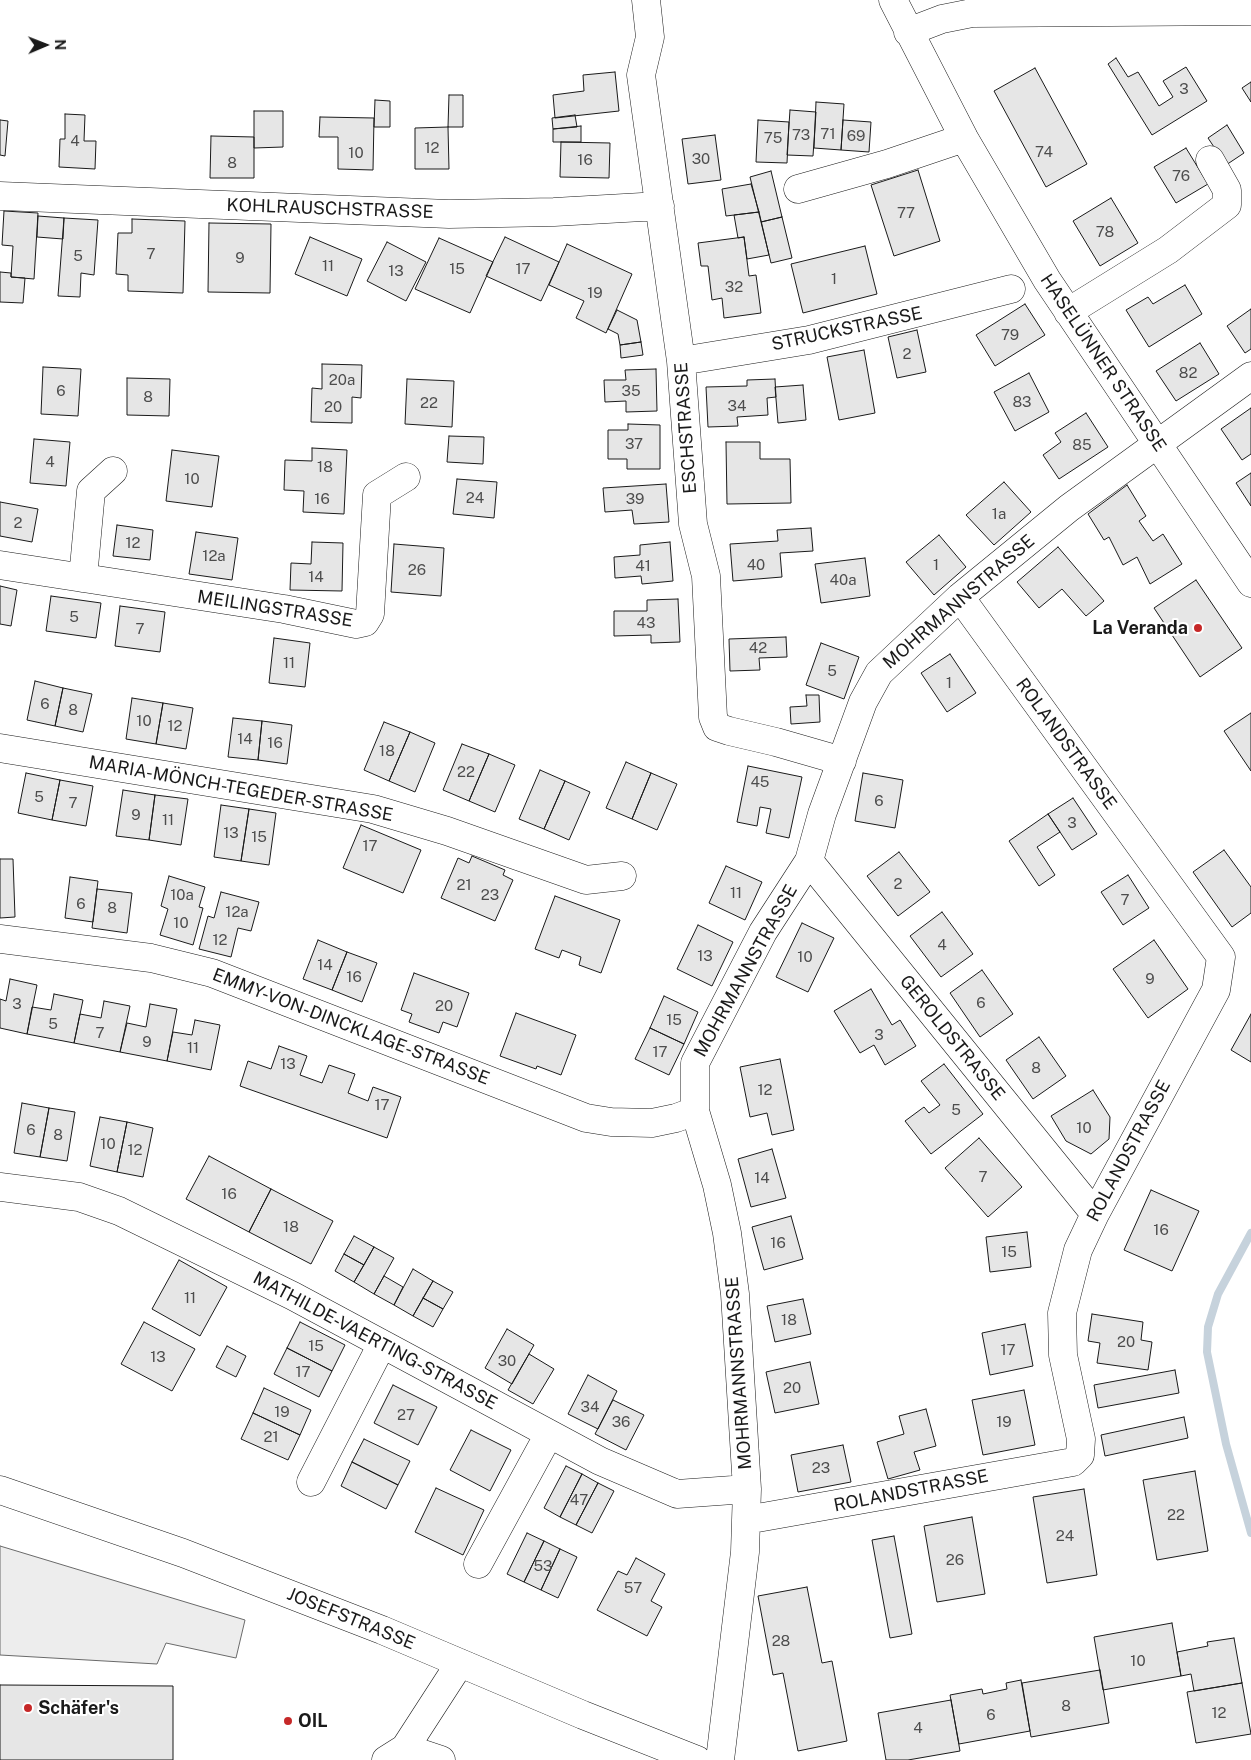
<!DOCTYPE html>
<meta charset="utf-8">
<style>
body{margin:0}
#map{position:relative;width:1251px;height:1760px;overflow:hidden;background:#fff;font-family:"Public Sans",sans-serif}
canvas{display:block}
.north{position:absolute;left:20px;top:20px;width:50px;height:50px;-webkit-text-stroke:4px #fff;paint-order:stroke;rotate:89deg;font-size:14px;font-weight:700;line-height:20px;text-align:center;color:#1a1a1a}
.north::after{content:'';display:block;margin:auto;width:18px;height:22px;background:#1a1a1a;clip-path:polygon(50% 0,100% 100%,50% 72%,0 100%)}
</style>
<div id="map">
<canvas width="1251" height="1760"></canvas>
<div class="north">N</div>
</div>
<script>
const c = document.querySelector('canvas').getContext('2d');
c.lineJoin = 'round';
function fillPath(path, color) {
  c.fillStyle = color;
  c.fill(path, 'evenodd');
}
function shape(rows) {
  const path = new Path2D();
  for (const r of rows) {
    path.moveTo(r[0], r[1]);
    for (let i = 2; i < r.length; i += 2) path.lineTo(r[i], r[i + 1]);
  }
  return path;
}
function trace(path, color, width, dash) {
  c.strokeStyle = color;
  c.lineWidth = width;
  c.lineCap = dash ? 'butt' : 'round';
  c.setLineDash(dash || []);
  c.stroke(path);
}
function drawText(font, color, halo, rows, align = 'center') {
  c.font = font + ' "Public Sans",sans-serif';
  c.lineWidth = 4;
  c.setLineDash([]);
  c.textBaseline = 'middle';
  c.strokeStyle = halo;
  c.fillStyle = color;
  for (const [text, x, y, turn = 0] of rows) {
    c.save();
    c.translate(x, y);
    c.rotate((+turn || 0) * Math.PI / 180);
    c.textAlign = isNaN(turn) ? turn : align;
    if (halo) c.strokeText(text, 0, 0);
    c.fillText(text, 0, 0);
    c.restore();
  }
}
const parking = shape([
 [0,1546,245,1620,236,1658,166,1643,157,1664,0,1655,0,1546]
]);
fillPath(parking, '#ededed');
trace(parking, '#6a6a6a', 1);
trace(shape([
 [1251,1233,1218,1294,1208,1327,1207,1352,1226,1444,1251,1533]
]), '#c6d2dc', 8);
const building = shape([
 [1116,58,1128,77,1138,72,1159,106,1173,97,1163,81,1186,67,1207,101,1152,135,1108,64,1116,58],
 [1035,68,1087,164,1046,187,994,91,1035,68],
 [615,72,619,111,555,118,553,95,584,91,583,75,615,72],
 [1251,82,1251,102,1242,88,1251,82],
 [449,95,463,95,463,127,448,127,449,95],
 [375,100,390,101,390,127,374,127,375,100],
 [816,102,844,104,841,150,814,148,816,102],
 [790,110,816,112,813,156,787,155,790,110],
 [254,111,283,111,283,147,254,148,254,111],
 [65,114,85,115,84,141,96,141,95,169,59,167,60,139,65,139,65,114],
 [575,115,577,127,553,129,552,118,575,115],
 [320,117,374,118,373,170,338,169,338,137,319,137,320,117],
 [0,120,8,121,5,156,0,155,0,120],
 [758,120,789,122,787,163,756,162,758,120],
 [843,120,871,122,869,152,841,150,843,120],
 [1227,125,1244,153,1226,165,1208,138,1227,125],
 [581,126,581,142,553,142,553,129,581,126],
 [448,127,449,169,415,169,415,128,448,127],
 [715,135,721,180,688,184,682,139,715,135],
 [211,136,254,137,254,178,210,178,211,136],
 [561,142,610,143,609,178,560,177,561,142],
 [1186,148,1208,184,1176,203,1154,167,1186,148],
 [918,170,940,241,894,256,871,185,918,170],
 [771,171,782,217,761,222,750,177,771,171],
 [751,184,759,212,726,216,722,189,751,184],
 [1111,198,1138,243,1100,266,1073,221,1111,198],
 [4,211,38,213,34,279,11,277,13,246,2,245,4,211],
 [759,212,769,255,747,259,744,237,738,238,734,215,759,212],
 [38,216,64,218,63,239,37,237,38,216],
 [782,217,792,258,771,263,761,222,782,217],
 [64,218,98,220,94,275,81,273,80,297,58,296,64,218],
 [132,219,185,221,183,293,128,291,128,275,116,274,118,233,132,233,132,219],
 [209,223,271,224,270,293,208,292,209,223],
 [310,237,362,259,347,296,295,274,310,237],
 [505,237,559,262,541,301,486,276,505,237],
 [744,237,749,276,756,275,761,313,724,318,722,298,712,300,708,266,701,266,698,243,744,237],
 [439,238,493,262,470,313,415,289,439,238],
 [387,242,426,262,406,301,367,281,387,242],
 [567,244,632,274,606,333,576,318,584,301,549,285,567,244],
 [865,246,877,294,803,313,791,264,865,246],
 [0,272,11,273,11,277,25,278,23,303,0,302,0,272],
 [1185,285,1202,314,1149,347,1126,310,1148,297,1153,304,1185,285],
 [1025,304,1045,335,995,366,976,335,1025,304],
 [1251,309,1251,349,1245,353,1227,326,1251,309],
 [617,310,637,320,641,342,620,345,618,334,608,329,617,310],
 [917,330,926,372,897,378,888,337,917,330],
 [641,342,643,355,621,358,620,345,641,342],
 [1200,343,1219,374,1176,401,1156,371,1200,343],
 [864,350,875,413,839,420,827,357,864,350],
 [322,364,362,365,361,398,352,397,352,423,311,422,312,388,322,389,322,364],
 [43,367,81,369,78,416,41,414,43,367],
 [656,369,657,411,626,412,626,401,605,402,604,380,626,380,625,370,656,369],
 [1029,373,1049,412,1015,431,994,392,1029,373],
 [127,378,170,379,169,416,127,415,127,378],
 [407,379,454,381,452,427,405,424,407,379],
 [775,379,776,397,767,398,768,415,737,417,738,426,708,427,706,387,747,386,747,380,775,379],
 [803,385,806,420,778,423,775,387,803,385],
 [1251,408,1251,454,1242,460,1221,429,1251,408],
 [1086,413,1108,447,1059,479,1043,455,1061,442,1055,433,1086,413],
 [628,424,660,425,660,469,627,469,627,459,608,459,608,430,628,430,628,424],
 [449,436,484,437,483,464,447,462,449,436],
 [34,439,70,442,66,486,30,483,34,439],
 [726,442,760,442,760,459,790,459,791,503,727,504,726,442],
 [312,448,347,450,344,514,303,512,304,491,284,490,285,460,312,461,312,448],
 [172,450,219,456,212,507,166,501,172,450],
 [1251,473,1251,506,1236,483,1251,473],
 [457,479,497,482,494,518,453,514,457,479],
 [1004,482,1031,512,994,545,966,515,1004,482],
 [666,484,669,522,634,524,632,510,605,512,603,488,666,484],
 [1127,485,1146,516,1139,521,1153,541,1163,534,1182,564,1150,584,1137,557,1123,565,1109,537,1104,540,1088,514,1127,485],
 [0,502,38,509,32,542,0,536,0,502],
 [117,525,153,530,150,560,113,556,117,525],
 [811,528,813,551,780,553,782,577,733,581,730,544,778,541,777,530,811,528],
 [196,532,238,538,232,580,189,574,196,532],
 [939,535,966,567,934,595,906,562,939,535],
 [312,542,343,543,342,591,290,590,291,563,311,564,312,542],
 [670,542,673,581,642,584,641,576,615,578,614,557,640,555,640,545,670,542],
 [394,544,444,548,441,596,391,592,394,544],
 [1058,547,1104,601,1086,616,1062,589,1039,608,1017,582,1058,547],
 [865,558,870,596,821,603,815,564,865,558],
 [1196,580,1242,648,1200,677,1154,608,1196,580],
 [0,586,17,590,11,626,0,624,0,586],
 [51,596,101,603,96,638,46,631,51,596],
 [678,599,680,642,651,643,651,635,614,636,614,611,647,611,647,600,678,599],
 [120,606,165,612,160,652,115,646,120,606],
 [786,637,787,657,759,658,760,670,730,671,729,639,786,637],
 [274,638,310,643,305,687,269,683,274,638],
 [821,643,859,657,844,699,806,685,821,643],
 [950,654,976,693,947,712,921,673,950,654],
 [35,681,63,688,55,726,27,720,35,681],
 [63,688,92,694,83,732,55,726,63,688],
 [806,695,819,695,820,722,791,724,790,707,807,706,806,695],
 [132,698,163,703,156,744,126,739,132,698],
 [163,703,193,708,186,749,156,744,163,703],
 [1251,713,1251,771,1224,731,1251,713],
 [233,718,262,721,258,760,228,757,233,718],
 [262,721,292,725,287,764,258,760,262,721],
 [384,722,410,732,389,781,364,770,384,722],
 [410,732,435,743,415,792,389,781,410,732],
 [462,744,489,754,469,801,443,790,462,744],
 [489,754,515,765,495,812,469,801,489,754],
 [626,762,651,773,632,819,606,808,626,762],
 [748,766,802,777,789,838,766,833,771,809,760,807,757,826,737,822,748,766],
 [540,770,565,781,544,829,519,819,540,770],
 [26,773,60,780,52,820,18,813,26,773],
 [651,773,677,784,657,830,632,819,651,773],
 [863,773,903,780,895,828,855,821,863,773],
 [60,780,93,786,86,826,52,820,60,780],
 [565,781,590,792,569,840,544,829,565,781],
 [123,790,155,795,149,840,116,836,123,790],
 [155,795,188,799,181,845,149,840,155,795],
 [1073,798,1097,834,1072,850,1048,814,1073,798],
 [221,805,249,809,241,861,214,857,221,805],
 [249,809,276,813,269,865,241,861,249,809],
 [1048,814,1060,832,1037,847,1055,875,1039,886,1009,841,1048,814],
 [361,825,421,850,403,893,343,868,361,825],
 [1224,850,1251,887,1251,913,1232,927,1193,872,1224,850],
 [899,852,930,892,898,916,867,876,899,852],
 [472,856,505,870,503,875,513,880,495,921,441,898,458,858,469,863,472,856],
 [0,859,13,859,15,917,0,918,0,859],
 [726,866,762,882,745,920,709,903,726,866],
 [1128,875,1149,908,1123,925,1101,892,1128,875],
 [169,876,205,887,199,907,203,908,193,945,160,935,168,909,161,906,169,876],
 [70,877,98,881,93,922,65,918,70,877],
 [97,889,132,893,127,933,92,928,97,889],
 [221,892,259,902,251,931,238,928,231,957,199,949,208,916,214,918,221,892],
 [555,896,620,920,601,973,579,965,581,957,562,950,559,958,535,949,555,896],
 [942,912,973,954,941,977,910,936,942,912],
 [802,923,834,938,808,992,776,977,802,923],
 [698,925,733,942,712,986,677,969,698,925],
 [318,940,347,952,332,990,303,979,318,940],
 [1154,940,1188,989,1148,1018,1113,969,1154,940],
 [347,952,377,963,362,1002,332,990,347,952],
 [982,970,1013,1014,980,1037,950,993,982,970],
 [414,973,469,993,457,1027,443,1022,439,1033,409,1022,412,1014,401,1010,414,973],
 [10,979,37,985,27,1034,0,1028,0,999,6,1001,10,979],
 [871,989,892,1025,900,1020,916,1046,885,1065,874,1045,860,1053,834,1011,871,989],
 [54,994,83,1000,74,1043,27,1034,32,1007,51,1010,54,994],
 [664,996,698,1012,684,1044,650,1028,664,996],
 [104,1001,130,1006,120,1052,74,1043,80,1014,101,1018,104,1001],
 [150,1004,177,1009,167,1061,120,1052,127,1023,146,1027,150,1004],
 [516,1013,576,1035,561,1075,537,1066,536,1069,500,1056,516,1013],
 [1251,1014,1251,1062,1231,1050,1251,1014],
 [195,1020,220,1025,211,1070,167,1061,173,1032,192,1035,195,1020],
 [650,1028,684,1044,669,1075,635,1059,650,1028],
 [1039,1037,1066,1076,1033,1099,1006,1060,1039,1037],
 [279,1046,307,1056,300,1075,322,1083,329,1065,355,1074,348,1093,368,1101,373,1087,401,1097,387,1138,240,1086,248,1061,271,1069,279,1046],
 [780,1059,794,1130,772,1135,767,1113,750,1117,740,1067,780,1059],
 [944,1064,983,1114,931,1154,905,1121,924,1107,929,1113,940,1105,921,1081,944,1064],
 [1093,1090,1110,1117,1109,1139,1091,1154,1066,1141,1051,1116,1093,1090],
 [22,1103,49,1108,40,1157,14,1153,22,1103],
 [49,1108,75,1112,67,1161,40,1157,49,1108],
 [100,1117,127,1122,117,1172,90,1166,100,1117],
 [127,1122,153,1128,143,1177,117,1172,127,1122],
 [979,1138,1022,1187,988,1217,945,1168,979,1138],
 [772,1149,786,1198,751,1207,738,1159,772,1149],
 [209,1156,271,1189,249,1232,186,1199,209,1156],
 [271,1189,333,1221,311,1264,249,1232,271,1189],
 [1151,1190,1199,1211,1172,1271,1124,1250,1151,1190],
 [791,1216,803,1259,764,1270,752,1227,791,1216],
 [1027,1232,1031,1267,990,1272,986,1237,1027,1232],
 [354,1236,374,1247,364,1265,344,1254,354,1236],
 [374,1247,394,1258,374,1294,354,1282,374,1247],
 [344,1254,364,1265,354,1282,335,1271,344,1254],
 [179,1260,227,1287,200,1336,152,1309,179,1260],
 [413,1269,433,1281,413,1316,394,1305,413,1269],
 [384,1276,403,1287,394,1305,374,1294,384,1276],
 [433,1281,453,1292,443,1309,423,1298,433,1281],
 [423,1298,443,1309,433,1327,413,1316,423,1298],
 [803,1299,811,1334,775,1342,767,1306,803,1299],
 [1092,1314,1143,1322,1141,1340,1152,1342,1148,1370,1097,1363,1100,1343,1088,1341,1092,1314],
 [144,1322,195,1349,172,1391,121,1364,144,1322],
 [300,1322,345,1345,332,1371,287,1348,300,1322],
 [1025,1324,1033,1366,990,1375,982,1333,1025,1324],
 [507,1329,534,1345,512,1384,485,1368,507,1329],
 [227,1346,246,1356,236,1377,216,1367,227,1346],
 [287,1348,332,1371,319,1397,274,1374,287,1348],
 [529,1354,554,1369,533,1404,508,1390,529,1354],
 [810,1362,819,1404,775,1413,766,1372,810,1362],
 [1175,1370,1179,1393,1098,1408,1094,1385,1175,1370],
 [588,1375,617,1391,598,1429,568,1414,588,1375],
 [393,1385,437,1407,418,1445,374,1423,393,1385],
 [264,1388,311,1410,300,1435,253,1413,264,1388],
 [1024,1390,1035,1445,983,1455,972,1400,1024,1390],
 [613,1400,644,1415,626,1450,595,1434,613,1400],
 [926,1409,936,1446,914,1452,920,1470,888,1479,877,1442,904,1434,899,1416,926,1409],
 [253,1413,300,1435,288,1460,241,1439,253,1413],
 [1184,1417,1188,1438,1105,1456,1101,1435,1184,1417],
 [471,1430,511,1450,490,1491,450,1470,471,1430],
 [364,1439,410,1461,398,1485,352,1462,364,1439],
 [843,1445,851,1482,798,1492,791,1455,843,1445],
 [352,1462,398,1485,386,1509,341,1486,352,1462],
 [566,1466,582,1474,560,1517,544,1508,566,1466],
 [1195,1471,1208,1551,1157,1560,1143,1480,1195,1471],
 [582,1474,598,1483,576,1525,560,1517,582,1474],
 [598,1483,614,1491,592,1533,576,1525,598,1483],
 [436,1488,484,1510,463,1555,415,1532,436,1488],
 [1084,1489,1097,1575,1047,1583,1033,1497,1084,1489],
 [972,1517,985,1594,937,1602,924,1526,972,1517],
 [527,1533,544,1541,524,1582,507,1574,527,1533],
 [894,1536,912,1634,890,1638,872,1540,894,1536],
 [544,1541,560,1549,541,1590,524,1582,544,1541],
 [560,1549,577,1557,558,1598,541,1590,560,1549],
 [636,1558,665,1574,651,1601,662,1607,647,1636,597,1610,618,1571,627,1575,636,1558],
 [807,1587,822,1663,832,1661,847,1741,798,1751,783,1673,773,1675,758,1596,807,1587],
 [1172,1623,1181,1676,1103,1690,1094,1637,1172,1623],
 [1234,1638,1242,1683,1194,1691,1191,1674,1181,1676,1177,1652,1208,1646,1207,1642,1234,1638],
 [1100,1670,1109,1723,1031,1737,1022,1683,1100,1670],
 [1021,1680,1030,1731,959,1744,950,1695,982,1689,983,1694,1007,1689,1006,1683,1021,1680],
 [1242,1683,1251,1734,1196,1743,1187,1692,1242,1683],
 [0,1685,173,1686,173,1760,0,1760,0,1685],
 [951,1700,960,1751,908,1760,886,1760,878,1713,951,1700]
]);
fillPath(building, '#e6e6e6');
trace(building, '#1a1a1a', 1);
const minor = shape([
 [646,0,650,37,641,75,681,361,693,524,706,576,713,717,717,727,729,731,776,742,842,761],
 [893,0,964,138,1047,280,1251,583],
 [908,32,942,19,972,13,1251,11],
 [798,189,887,164,964,138],
 [0,196,449,214,554,212,660,206],
 [1068,312,1168,250,1227,205,1227,190,1210,160],
 [681,361,809,340,1011,289],
 [0,565,284,609,356,624,365,622,370,614,377,495,406,477],
 [83,578,91,491,113,471],
 [0,748,373,809,447,831,586,880,622,876],
 [809,861,1095,1214],
 [0,939,151,958,212,973,586,1118,611,1122,652,1123,676,1118,695,1111],
 [0,1187,79,1197,119,1211,293,1296,600,1461,677,1494,747,1489],
 [311,1482,382,1344],
 [0,1490,183,1553,382,1630,583,1715,697,1760],
 [746,1520,1073,1462,1080,1455,1081,1439,1063,1355,1062,1313,1078,1250,1095,1214,1216,990,1221,957,960,597],
 [478,1564,549,1434],
 [405,1748,441,1760],
 [386,1760,405,1748,460,1663],
 [720,1760,745,1552,747,1489,735,1294,727,1233,717,1185,695,1111,695,1063,763,932,809,861,822,814,863,702,879,673,960,597,1069,508,1251,376]
]);
trace(minor, '#1a1a1a', 29);
trace(minor, '#fff', 28);
for (const [x, y, r, color] of [
 [1198,628,5,"#c62828"],
 [28,1708,5,"#c62828"],
 [288,1721,5,"#c62828"]
]) {
  const dot = new Path2D();
  dot.arc(x, y, r, 0, 2 * Math.PI);
  c.fillStyle = color;
  c.fill(dot);
  trace(dot, '#fff', 2);
}
drawText('15px', '#4d4d4d', null, [
 ["3",1184,89],
 ["71",828,134],
 ["73",801,135],
 ["69",856,136],
 ["75",773,138],
 ["4",75,141],
 ["12",432,148],
 ["74",1044,152],
 ["10",356,153],
 ["30",701,159],
 ["16",585,160],
 ["8",232,163],
 ["76",1181,176],
 ["77",906,213],
 ["78",1105,232],
 ["7",151,254],
 ["5",78,256],
 ["9",240,258],
 ["11",328,266],
 ["15",457,269],
 ["17",523,269],
 ["13",396,271],
 ["1",834,279],
 ["32",734,287],
 ["19",595,293],
 ["79",1010,335],
 ["2",907,354],
 ["82",1188,373],
 ["20a",342,380],
 ["6",61,391],
 ["35",631,391],
 ["8",148,397],
 ["83",1022,402],
 ["22",429,403],
 ["34",737,406],
 ["20",333,407],
 ["37",634,444],
 ["85",1082,445],
 ["4",50,462],
 ["18",325,467],
 ["10",192,479],
 ["24",475,498],
 ["16",322,499],
 ["39",635,499],
 ["1a",999,514],
 ["2",18,523],
 ["12",133,543],
 ["12a",214,556],
 ["40",756,565],
 ["1",936,565],
 ["41",643,566],
 ["26",417,570],
 ["14",316,577],
 ["40a",843,580],
 ["5",74,617],
 ["43",646,623],
 ["7",140,629],
 ["42",758,648],
 ["11",289,663],
 ["5",832,671],
 ["1",949,683],
 ["6",45,704],
 ["8",73,710],
 ["10",144,721],
 ["12",175,726],
 ["14",245,739],
 ["16",275,743],
 ["18",387,751],
 ["22",466,772],
 ["45",760,782],
 ["5",39,797],
 ["6",879,801],
 ["7",73,803],
 ["9",136,815],
 ["11",168,820],
 ["3",1072,823],
 ["13",231,833],
 ["15",259,837],
 ["17",370,846],
 ["2",898,884],
 ["21",464,885],
 ["11",736,893],
 ["10a",182,895],
 ["23",490,895],
 ["7",1125,900],
 ["6",81,904],
 ["8",112,908],
 ["12a",237,912],
 ["10",181,923],
 ["12",220,940],
 ["4",942,945],
 ["13",705,956],
 ["10",805,957],
 ["14",325,965],
 ["16",354,977],
 ["9",1150,979],
 ["6",981,1003],
 ["3",17,1004],
 ["20",444,1006],
 ["15",674,1020],
 ["5",53,1024],
 ["7",100,1033],
 ["3",879,1035],
 ["9",147,1042],
 ["11",193,1048],
 ["17",660,1052],
 ["13",288,1064],
 ["8",1036,1068],
 ["12",765,1090],
 ["17",382,1105],
 ["5",956,1110],
 ["10",1084,1128],
 ["6",31,1130],
 ["8",58,1135],
 ["10",108,1144],
 ["12",135,1150],
 ["7",983,1177],
 ["14",762,1178],
 ["16",229,1194],
 ["18",291,1227],
 ["16",1161,1230],
 ["16",778,1243],
 ["15",1009,1252],
 ["11",190,1298],
 ["18",789,1320],
 ["20",1126,1342],
 ["15",316,1346],
 ["17",1008,1350],
 ["13",158,1357],
 ["30",507,1361],
 ["17",303,1372],
 ["20",792,1388],
 ["34",590,1407],
 ["19",282,1412],
 ["27",406,1415],
 ["36",621,1422],
 ["19",1004,1422],
 ["21",271,1437],
 ["23",821,1468],
 ["47",579,1500],
 ["22",1176,1515],
 ["24",1065,1536],
 ["26",955,1560],
 ["53",543,1566],
 ["57",633,1588],
 ["28",781,1641],
 ["10",1138,1661],
 ["8",1066,1706],
 ["12",1219,1713],
 ["6",991,1715],
 ["4",918,1728]
]);
drawText('18px', '#1a1a1a', '#fff', [
 ["KOHLRAUSCHSTRASSE",330,209,2],
 ["STRUCKSTRASSE",847,329,-12],
 ["HASELÜNNER STRASSE",1103,363,56],
 ["ESCHSTRASSE",686,428,-94],
 ["MOHRMANNSTRASSE",959,602,-41],
 ["MEILINGSTRASSE",275,609,9],
 ["ROLANDSTRASSE",1066,744,54],
 ["MARIA-MÖNCH-TEGEDER-STRASSE",241,789,10],
 ["MOHRMANNSTRASSE",746,971,-61],
 ["EMMY-VON-DINCKLAGE-STRASSE",351,1027,21],
 ["GEROLDSTRASSE",952,1038,51],
 ["ROLANDSTRASSE",1129,1151,-62],
 ["MATHILDE-VAERTING-STRASSE",375,1341,28],
 ["MOHRMANNSTRASSE",739,1373,-94],
 ["ROLANDSTRASSE",911,1491,-11],
 ["JOSEFSTRASSE",351,1619,22]
]);
drawText('bold 18px', '#1a1a1a', '#fff', [
 ["La Veranda",1188,628,"right"],
 ["Schäfer's",38,1708],
 ["OIL",298,1721]
], 'left');
</script>
